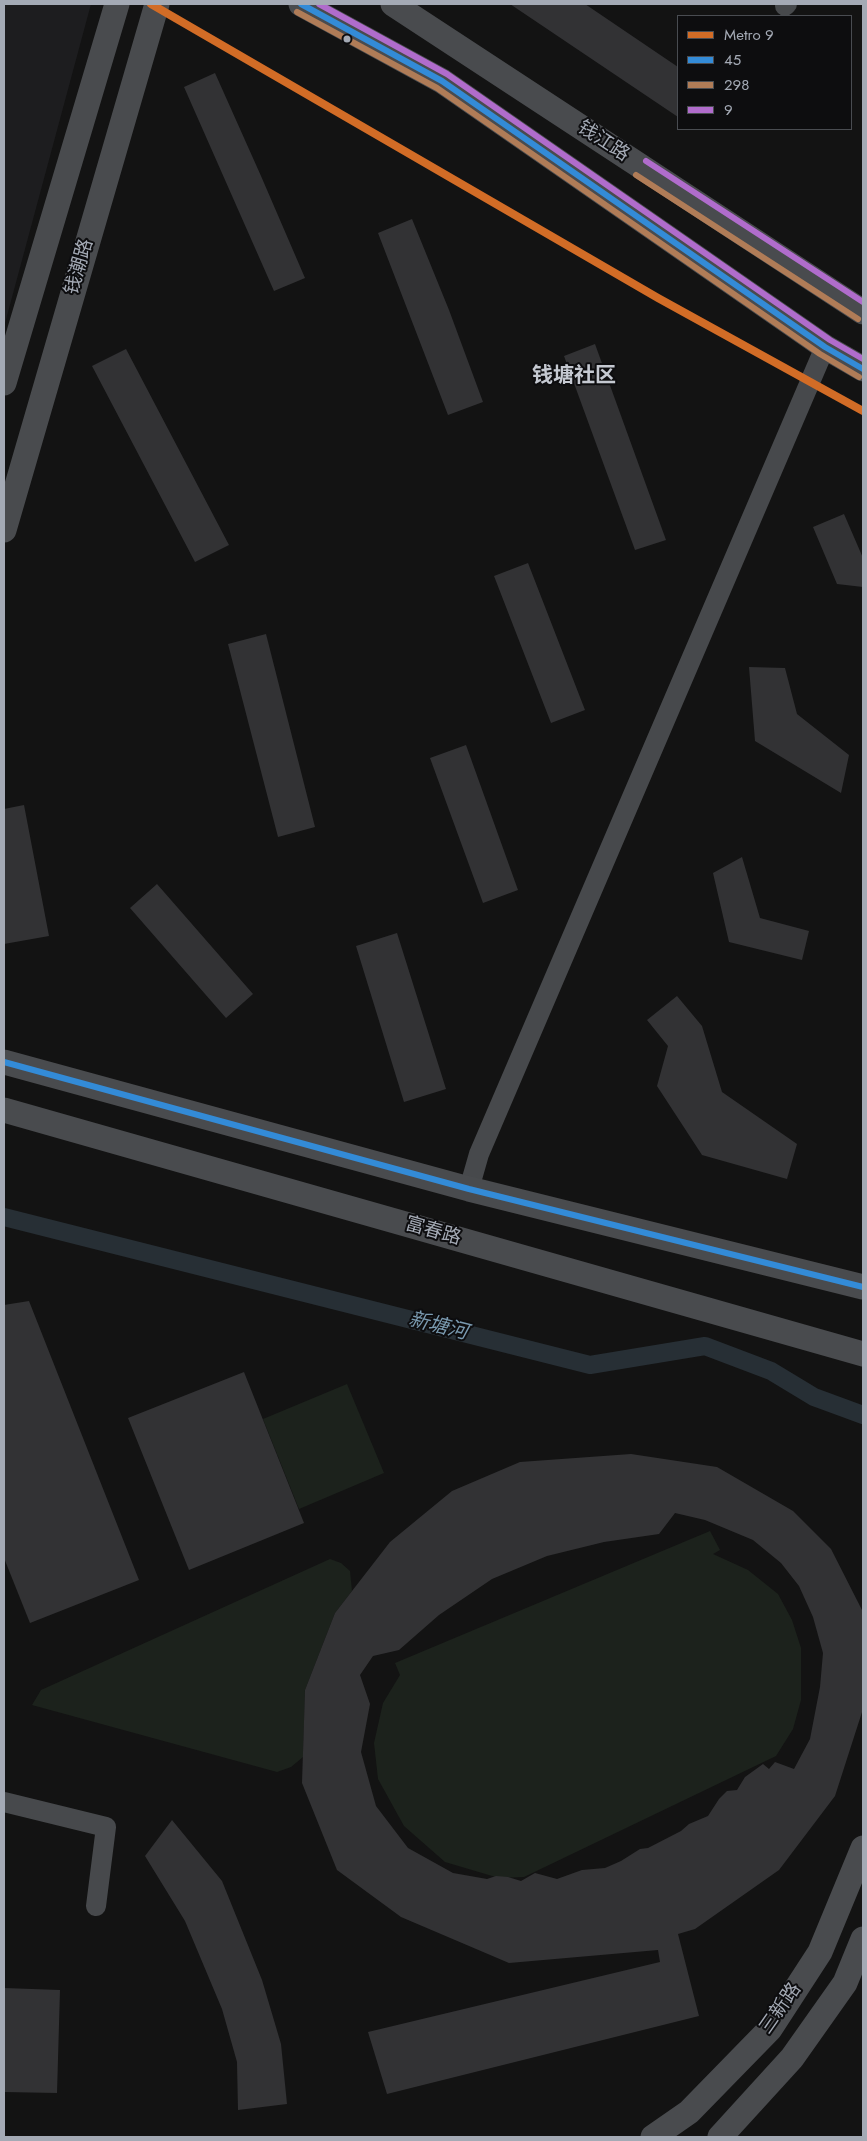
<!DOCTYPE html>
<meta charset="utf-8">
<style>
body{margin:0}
#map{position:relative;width:867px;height:2141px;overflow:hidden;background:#131313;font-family:Jost,sans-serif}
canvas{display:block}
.frame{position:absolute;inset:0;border:5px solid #a4aab5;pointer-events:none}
.legend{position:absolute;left:677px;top:15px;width:175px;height:115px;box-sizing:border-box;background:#0d0d0f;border:1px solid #494c51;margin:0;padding:6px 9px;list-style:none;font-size:15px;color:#a4aab5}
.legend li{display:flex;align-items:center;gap:10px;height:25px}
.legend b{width:25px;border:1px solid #494c51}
</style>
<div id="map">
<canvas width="867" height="2141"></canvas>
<div class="frame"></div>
<ul class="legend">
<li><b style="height:6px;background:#d26c26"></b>Metro 9</li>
<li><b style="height:6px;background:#338bd7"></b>45</li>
<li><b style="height:6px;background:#b07c57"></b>298</li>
<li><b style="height:6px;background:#b06ccc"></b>9</li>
</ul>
</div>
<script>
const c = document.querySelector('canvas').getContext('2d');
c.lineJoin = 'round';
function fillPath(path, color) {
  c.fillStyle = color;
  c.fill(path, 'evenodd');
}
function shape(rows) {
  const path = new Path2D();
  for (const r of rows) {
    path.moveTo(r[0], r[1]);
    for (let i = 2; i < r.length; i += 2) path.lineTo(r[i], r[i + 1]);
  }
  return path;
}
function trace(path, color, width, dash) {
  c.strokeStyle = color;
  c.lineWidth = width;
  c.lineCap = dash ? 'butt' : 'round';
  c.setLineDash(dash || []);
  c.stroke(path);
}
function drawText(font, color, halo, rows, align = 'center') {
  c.font = font + ' Jost,"Noto Sans SC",sans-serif';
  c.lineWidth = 4;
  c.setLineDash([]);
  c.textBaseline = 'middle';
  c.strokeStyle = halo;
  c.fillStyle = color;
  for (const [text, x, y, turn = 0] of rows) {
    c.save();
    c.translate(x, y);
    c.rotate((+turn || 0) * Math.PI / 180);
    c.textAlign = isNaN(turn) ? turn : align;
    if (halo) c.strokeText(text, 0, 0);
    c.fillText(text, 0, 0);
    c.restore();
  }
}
fillPath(shape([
 [4,4,91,4,4,327]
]), '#1d1d1f');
fillPath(shape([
 [347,1384,384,1473,299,1509,263,1419],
 [710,1531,720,1550,713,1554,748,1570,778,1594,792,1620,801,1648,801,1700,793,1729,776,1756,524,1877,499,1878,445,1862,404,1826,378,1779,374,1743,383,1703,400,1675,395,1663],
 [330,1559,341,1563,350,1571,352,1591,335,1613,305,1690,303,1757,291,1767,277,1772,32,1705,41,1690]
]), '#1c221c');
trace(shape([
 [4,1217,590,1365,705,1346,771,1371,814,1397,863,1415]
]), '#272f35', 18);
fillPath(shape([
 [510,4,585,4,678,67,678,117],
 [215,73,261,176,305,278,274,291,184,87],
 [412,219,449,310,483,402,448,415,378,233],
 [595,344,666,540,635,550,564,356],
 [126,349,229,545,195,562,92,366],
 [844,514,863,558,863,587,837,584,813,527],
 [528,563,585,710,551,723,494,576],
 [266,634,315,827,278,837,228,644],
 [749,667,785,668,797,714,849,755,841,793,755,741],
 [466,745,518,890,483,903,430,758],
 [24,805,49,936,4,944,4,809],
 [742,857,760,918,809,931,802,960,729,942,713,873],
 [157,884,253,994,226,1018,130,908],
 [397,933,446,1089,404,1102,356,946],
 [677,996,702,1026,722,1092,797,1144,787,1179,702,1155,657,1086,668,1046,647,1020],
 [29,1301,139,1580,30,1623,4,1558,4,1305],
 [244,1372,304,1523,189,1570,128,1418],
 [631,1454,717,1467,793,1511,831,1549,863,1612,863,1709,835,1796,779,1870,695,1929,678,1934,699,2016,387,2094,368,2032,660,1962,658,1950,509,1963,401,1917,337,1870,302,1783,305,1690,335,1613,390,1542,452,1491,520,1462],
 [675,1513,705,1520,753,1540,781,1563,799,1586,813,1617,823,1653,820,1687,810,1739,794,1769,775,1762,769,1769,763,1764,745,1777,737,1790,727,1791,719,1799,708,1816,689,1824,681,1831,648,1848,640,1849,621,1861,605,1868,582,1870,557,1879,535,1873,521,1881,508,1877,496,1876,487,1879,453,1873,408,1848,376,1806,361,1752,370,1704,360,1675,373,1656,399,1650,439,1615,492,1579,547,1556,604,1542,659,1534],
 [172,1820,222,1881,262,1980,281,2044,287,2104,238,2110,237,2062,222,2009,185,1921,145,1856],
 [4,1988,60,1990,57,2093,4,2092]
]), '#323234');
trace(shape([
 [785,6,787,4],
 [469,1189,479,1154,825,347],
 [4,1802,106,1827,96,1906]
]), '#47494c', 20);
trace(shape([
 [301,4,442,81,825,347,863,369],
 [393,4,863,312],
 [4,383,117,4],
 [4,530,157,4],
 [4,1062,469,1189,863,1287],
 [4,1110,863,1354],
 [653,2137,689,2112,770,2029,820,1952,863,1848],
 [720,2137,792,2058,845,1983,863,1939]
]), '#494b4e', 25);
trace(shape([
 [301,4,442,81,825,347,863,369],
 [4,1062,469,1189,863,1287]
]), '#338bd7', 6);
trace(shape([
 [297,12,437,88,820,354,859,377],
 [636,175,858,319]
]), '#b07c57', 6);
trace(shape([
 [319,4,447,74,830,340,863,359],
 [646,161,863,302]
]), '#b06ccc', 6);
trace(shape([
 [151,4,658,298,863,411]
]), '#d26c26', 8);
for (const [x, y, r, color] of [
 [347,39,4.5,"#a4aab5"]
]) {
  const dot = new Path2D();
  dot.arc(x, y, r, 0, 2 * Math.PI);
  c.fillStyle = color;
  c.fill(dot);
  trace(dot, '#0d0d0f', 2);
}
drawText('19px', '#a4aab5', '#0d0d0f', [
 ["钱江路",603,142,33],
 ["钱潮路",80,267,-74],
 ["富春路",433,1232,16],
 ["三新路",781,2009,-55]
]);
drawText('italic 20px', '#7a9ab0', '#0d0d0f', [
 ["新塘河",438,1327,14]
]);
drawText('bold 21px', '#c5c9d1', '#0d0d0f', [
 ["钱塘社区",574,377]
]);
</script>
